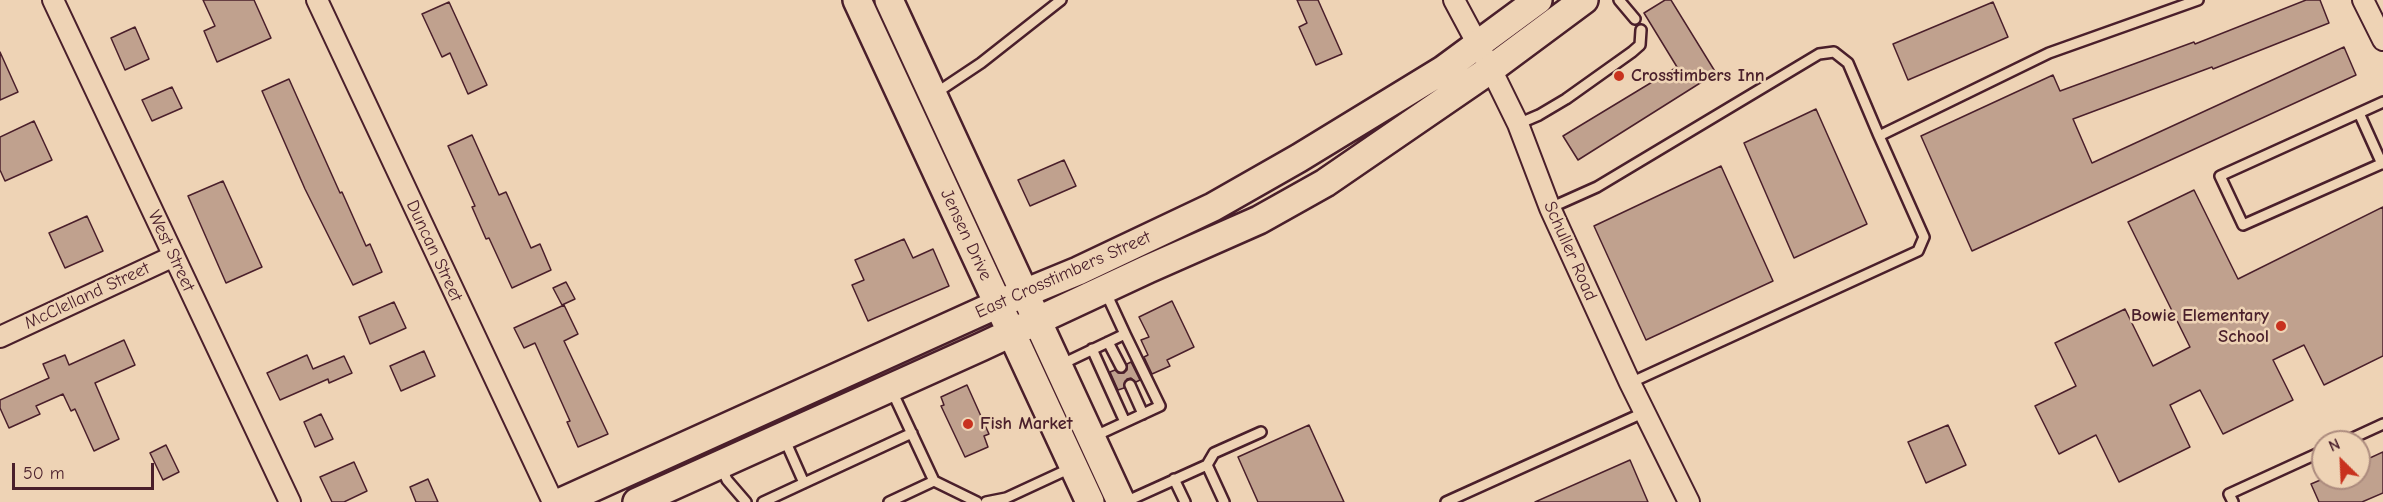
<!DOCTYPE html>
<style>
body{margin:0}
#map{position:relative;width:2383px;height:502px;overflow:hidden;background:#eed3b5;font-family:"Comic Neue",sans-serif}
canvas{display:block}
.north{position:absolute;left:2311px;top:430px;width:60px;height:60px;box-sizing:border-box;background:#eed3b5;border:2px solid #ac8b7e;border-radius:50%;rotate:336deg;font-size:16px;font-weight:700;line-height:24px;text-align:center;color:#4a1f2b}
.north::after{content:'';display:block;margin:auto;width:21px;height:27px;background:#c8321e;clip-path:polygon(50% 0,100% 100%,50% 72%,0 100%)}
.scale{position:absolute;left:12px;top:463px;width:142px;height:27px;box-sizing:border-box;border:3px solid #4a1f2b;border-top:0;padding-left:8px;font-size:18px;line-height:21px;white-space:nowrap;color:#4a1f2b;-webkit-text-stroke:4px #eed3b5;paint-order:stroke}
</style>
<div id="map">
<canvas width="2383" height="502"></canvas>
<div class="north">N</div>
<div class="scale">50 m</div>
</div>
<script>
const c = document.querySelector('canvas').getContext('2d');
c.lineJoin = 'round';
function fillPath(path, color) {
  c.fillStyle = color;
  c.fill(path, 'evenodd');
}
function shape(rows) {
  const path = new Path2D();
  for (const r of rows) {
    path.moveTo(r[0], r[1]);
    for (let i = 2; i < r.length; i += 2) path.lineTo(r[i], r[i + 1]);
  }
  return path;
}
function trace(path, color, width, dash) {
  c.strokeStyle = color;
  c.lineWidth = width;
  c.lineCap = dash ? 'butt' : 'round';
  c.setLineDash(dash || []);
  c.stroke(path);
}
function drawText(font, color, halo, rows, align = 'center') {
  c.font = font + ' "Comic Neue",sans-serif';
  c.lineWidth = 5;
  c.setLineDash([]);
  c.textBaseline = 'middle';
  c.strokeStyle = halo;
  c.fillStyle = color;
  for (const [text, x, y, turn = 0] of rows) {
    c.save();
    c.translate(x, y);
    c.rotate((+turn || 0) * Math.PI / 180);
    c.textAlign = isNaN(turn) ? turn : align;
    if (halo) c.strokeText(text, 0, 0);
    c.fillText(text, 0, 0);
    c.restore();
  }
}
const building = shape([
 [203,0,254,0,271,38,217,62,204,31,215,26,203,0],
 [1297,0,1318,0,1342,54,1316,65,1299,27,1307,23,1297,0],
 [1665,0,1671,0,1716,73,1578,160,1563,136,1677,67,1644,13,1665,0],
 [2306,0,2320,0,2329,23,2213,69,2212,67,2073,119,2092,163,2344,47,2356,75,1972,251,1921,136,2053,75,2060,91,2194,42,2195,44,2306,0],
 [449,2,487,85,468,94,450,53,442,57,422,14,449,2],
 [1993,2,2008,37,1908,80,1893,44,1993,2],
 [135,27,149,59,125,70,111,38,135,27],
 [0,52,18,92,0,100,0,52],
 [289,79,340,193,342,192,366,246,370,244,382,272,353,285,305,189,262,91,289,79],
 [172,87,182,108,152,121,142,100,172,87],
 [1816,109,1867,224,1794,258,1744,143,1816,109],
 [34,121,52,160,5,181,0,170,0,137,34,121],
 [472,135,499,195,506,192,531,248,540,244,551,270,512,288,489,238,486,239,472,207,475,206,448,146,472,135],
 [1064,160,1076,186,1030,206,1018,180,1064,160],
 [1721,166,1773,281,1646,340,1594,226,1721,166],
 [223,181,262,267,226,283,188,196,223,181],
 [2194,190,2238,279,2383,207,2383,356,2324,385,2304,345,2273,360,2293,400,2223,434,2200,390,2170,405,2190,447,2119,482,2096,435,2059,454,2035,406,2076,386,2055,343,2125,309,2153,366,2190,347,2128,222,2194,190],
 [87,216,103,251,65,268,49,233,87,216],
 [904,239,913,258,933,249,949,286,868,321,852,285,864,280,855,260,904,239],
 [566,282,575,299,562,305,553,288,566,282],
 [1172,301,1194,347,1167,360,1170,366,1152,374,1144,357,1148,355,1141,340,1149,337,1139,317,1172,301],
 [394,302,406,328,370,344,359,317,394,302],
 [564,305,578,334,564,341,608,434,578,447,567,422,570,421,535,343,524,348,514,328,564,305],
 [124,340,135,365,95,383,119,439,94,451,75,409,71,411,63,394,36,406,40,414,9,428,0,408,0,400,49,378,43,364,65,355,69,365,124,340],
 [424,351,435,376,401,391,390,366,424,351],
 [307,355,313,369,344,356,352,373,329,383,328,379,280,400,267,373,307,355],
 [1131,362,1140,380,1136,382,1131,378,1127,379,1124,388,1118,390,1110,372,1115,370,1118,373,1124,373,1127,370,1127,364,1131,362],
 [967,385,989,434,984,436,988,447,965,457,941,406,944,405,941,397,967,385],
 [321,414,333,439,315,447,304,422,321,414],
 [1309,425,1344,502,1258,502,1238,457,1309,425],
 [1948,425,1966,465,1926,483,1908,442,1948,425],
 [166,445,179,472,163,480,150,453,166,445],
 [2383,452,2383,493,2362,502,2319,502,2311,484,2325,478,2359,478,2359,463,2383,452],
 [1630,460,1648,502,1535,502,1630,460],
 [354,462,367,491,344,502,332,502,320,477,354,462],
 [428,479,438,502,416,502,410,487,428,479]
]);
fillPath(building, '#c0a18e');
trace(building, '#4a1f2b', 1.5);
const service = shape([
 [1619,0,1635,19],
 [936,93,981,63,1061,0],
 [2383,102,2220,176,2243,225,2383,163],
 [2359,113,2382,164],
 [1518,124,1539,115,1566,99,1632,52,1640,45,1641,30],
 [1550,208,1597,187,1819,54,1834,52,1848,63,1879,136],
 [1108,342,1121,367],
 [1092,349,1125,422],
 [1060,365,1125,334,1106,293],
 [1630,383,1918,251,1924,237,1879,136,2049,53,2198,0],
 [1130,385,1143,414],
 [1093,437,1160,406,1125,334],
 [784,438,804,483,912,433],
 [2344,442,2383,424],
 [1207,465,1214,453,1261,432],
 [721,466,727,480,746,502],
 [1174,479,1185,502],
 [934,481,977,502],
 [763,502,804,483],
 [889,502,934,481,891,389],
 [986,502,1006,498,1073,467],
 [1125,502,1207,465,1224,502],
 [1446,502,1645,412],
 [2233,502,2229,494,2323,451]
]);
const minor = shape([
 [53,0,290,502],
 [317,0,553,502],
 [1454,0,1491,69,1518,124,1550,208,1630,383,1689,502],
 [2363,0,2383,40],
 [0,337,174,256]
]);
const secondary = shape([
 [857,0,1090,502],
 [889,0,1121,502],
 [561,502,998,304,1078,271,1213,207,1299,158,1443,70,1538,0],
 [637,502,981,347,1148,269,1259,220,1325,183,1491,69,1584,0]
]);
trace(service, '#4a1f2b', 14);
trace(minor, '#4a1f2b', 24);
trace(secondary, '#4a1f2b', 32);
trace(service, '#eed3b5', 9);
trace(minor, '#eed3b5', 20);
trace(secondary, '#eed3b5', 27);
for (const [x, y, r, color] of [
 [1619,76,6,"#c8321e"],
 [2281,326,6,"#c8321e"],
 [968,424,6,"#c8321e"]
]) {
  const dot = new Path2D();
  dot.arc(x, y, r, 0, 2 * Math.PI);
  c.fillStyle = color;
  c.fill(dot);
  trace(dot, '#eed3b5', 2);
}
drawText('bold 18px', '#4a1f2b', '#eed3b5', [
 ["Crosstimbers Inn",1631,76],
 ["Bowie Elementary",2269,316,"right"],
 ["School",2269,337,"right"],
 ["Fish Market",980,424]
], 'left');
drawText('18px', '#4a1f2b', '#eed3b5', [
 ["Jensen Drive",966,235,65],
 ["West Street",171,251,65],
 ["Duncan Street",434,251,65],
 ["Schuller Road",1570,251,66],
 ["East Crosstimbers Street",1063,275,-24],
 ["McClelland Street",87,296,-25]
]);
</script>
